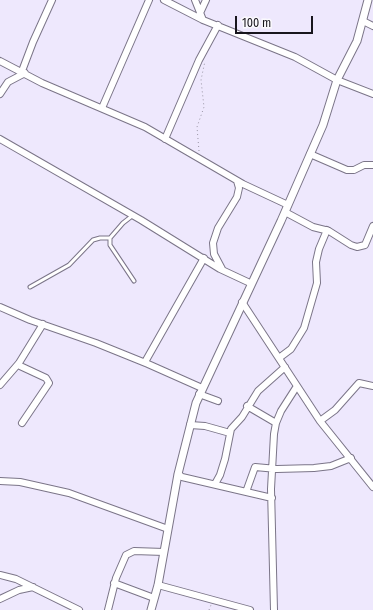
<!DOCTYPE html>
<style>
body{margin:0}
#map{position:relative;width:373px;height:610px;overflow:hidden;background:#eee8fd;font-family:"Fira Sans Condensed",sans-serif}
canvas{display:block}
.scale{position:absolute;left:235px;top:16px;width:78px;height:18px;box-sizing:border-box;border:2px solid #18161d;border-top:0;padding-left:5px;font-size:12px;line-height:14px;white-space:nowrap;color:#18161d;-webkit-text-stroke:3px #faf9fd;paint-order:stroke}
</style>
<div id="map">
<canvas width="373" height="610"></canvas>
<div class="scale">100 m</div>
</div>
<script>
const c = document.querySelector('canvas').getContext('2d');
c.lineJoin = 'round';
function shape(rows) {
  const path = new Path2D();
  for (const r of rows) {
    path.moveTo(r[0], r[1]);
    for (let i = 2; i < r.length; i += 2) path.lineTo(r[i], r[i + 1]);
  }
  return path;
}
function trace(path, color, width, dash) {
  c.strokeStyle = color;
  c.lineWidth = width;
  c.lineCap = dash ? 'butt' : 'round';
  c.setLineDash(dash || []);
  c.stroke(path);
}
const service = shape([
 [132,216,123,223,110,238,110,245,134,281],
 [30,287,69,265,93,240,100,238,110,238]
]);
const minor = shape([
 [164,0,203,20,295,57,337,80,373,94],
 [195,0,203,20],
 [200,13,206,0],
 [363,21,373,26],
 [0,61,42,83,145,127,243,184,288,205],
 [22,71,33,42,52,0],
 [0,94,8,82,25,73],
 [102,108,149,0],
 [0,139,141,220,220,269,250,283],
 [165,139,199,60,218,25],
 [310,154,347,170,354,170,364,165,373,165],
 [285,212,313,227,329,231,351,245,357,247,365,245,373,226],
 [222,269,214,254,213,243,218,228,237,197,239,188,237,181],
 [242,302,320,421,373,487],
 [0,307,30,320,96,343,148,364,202,388],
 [279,358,291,349,304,328,317,283,316,262,319,249,327,230],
 [145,362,204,258],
 [18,365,46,378,49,383,22,423],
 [0,385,19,363,43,324],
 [199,394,218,401],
 [247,406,276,423],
 [320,421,335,410,359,383,373,386],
 [190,425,205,426,230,433],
 [178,474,182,477,272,498],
 [0,481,20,482,69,493,168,529],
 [215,484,220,475,225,459,231,429,242,417,258,391,285,367],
 [246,492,255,467,277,469,314,468,331,466,351,458],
 [0,575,16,579,79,610],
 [114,583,154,598],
 [158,585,250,610],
 [0,599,19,590,33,587],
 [108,610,116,578,126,555,134,551,164,552],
 [274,610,271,489,274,434,276,423,281,411,297,386]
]);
const tertiary = shape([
 [151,610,158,585,178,474,196,403,281,221,323,125,337,80,357,41,368,0]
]);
trace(service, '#7b7588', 5);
trace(minor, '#7b7588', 8);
trace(tertiary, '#7b7588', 9);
trace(shape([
 [199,151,197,127,204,107,201,80,205,61],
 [209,610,211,605]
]), '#9894a3', 1, [1, 3]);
trace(service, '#fff', 3);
trace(minor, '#fff', 6);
trace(tertiary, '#fff', 7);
</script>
